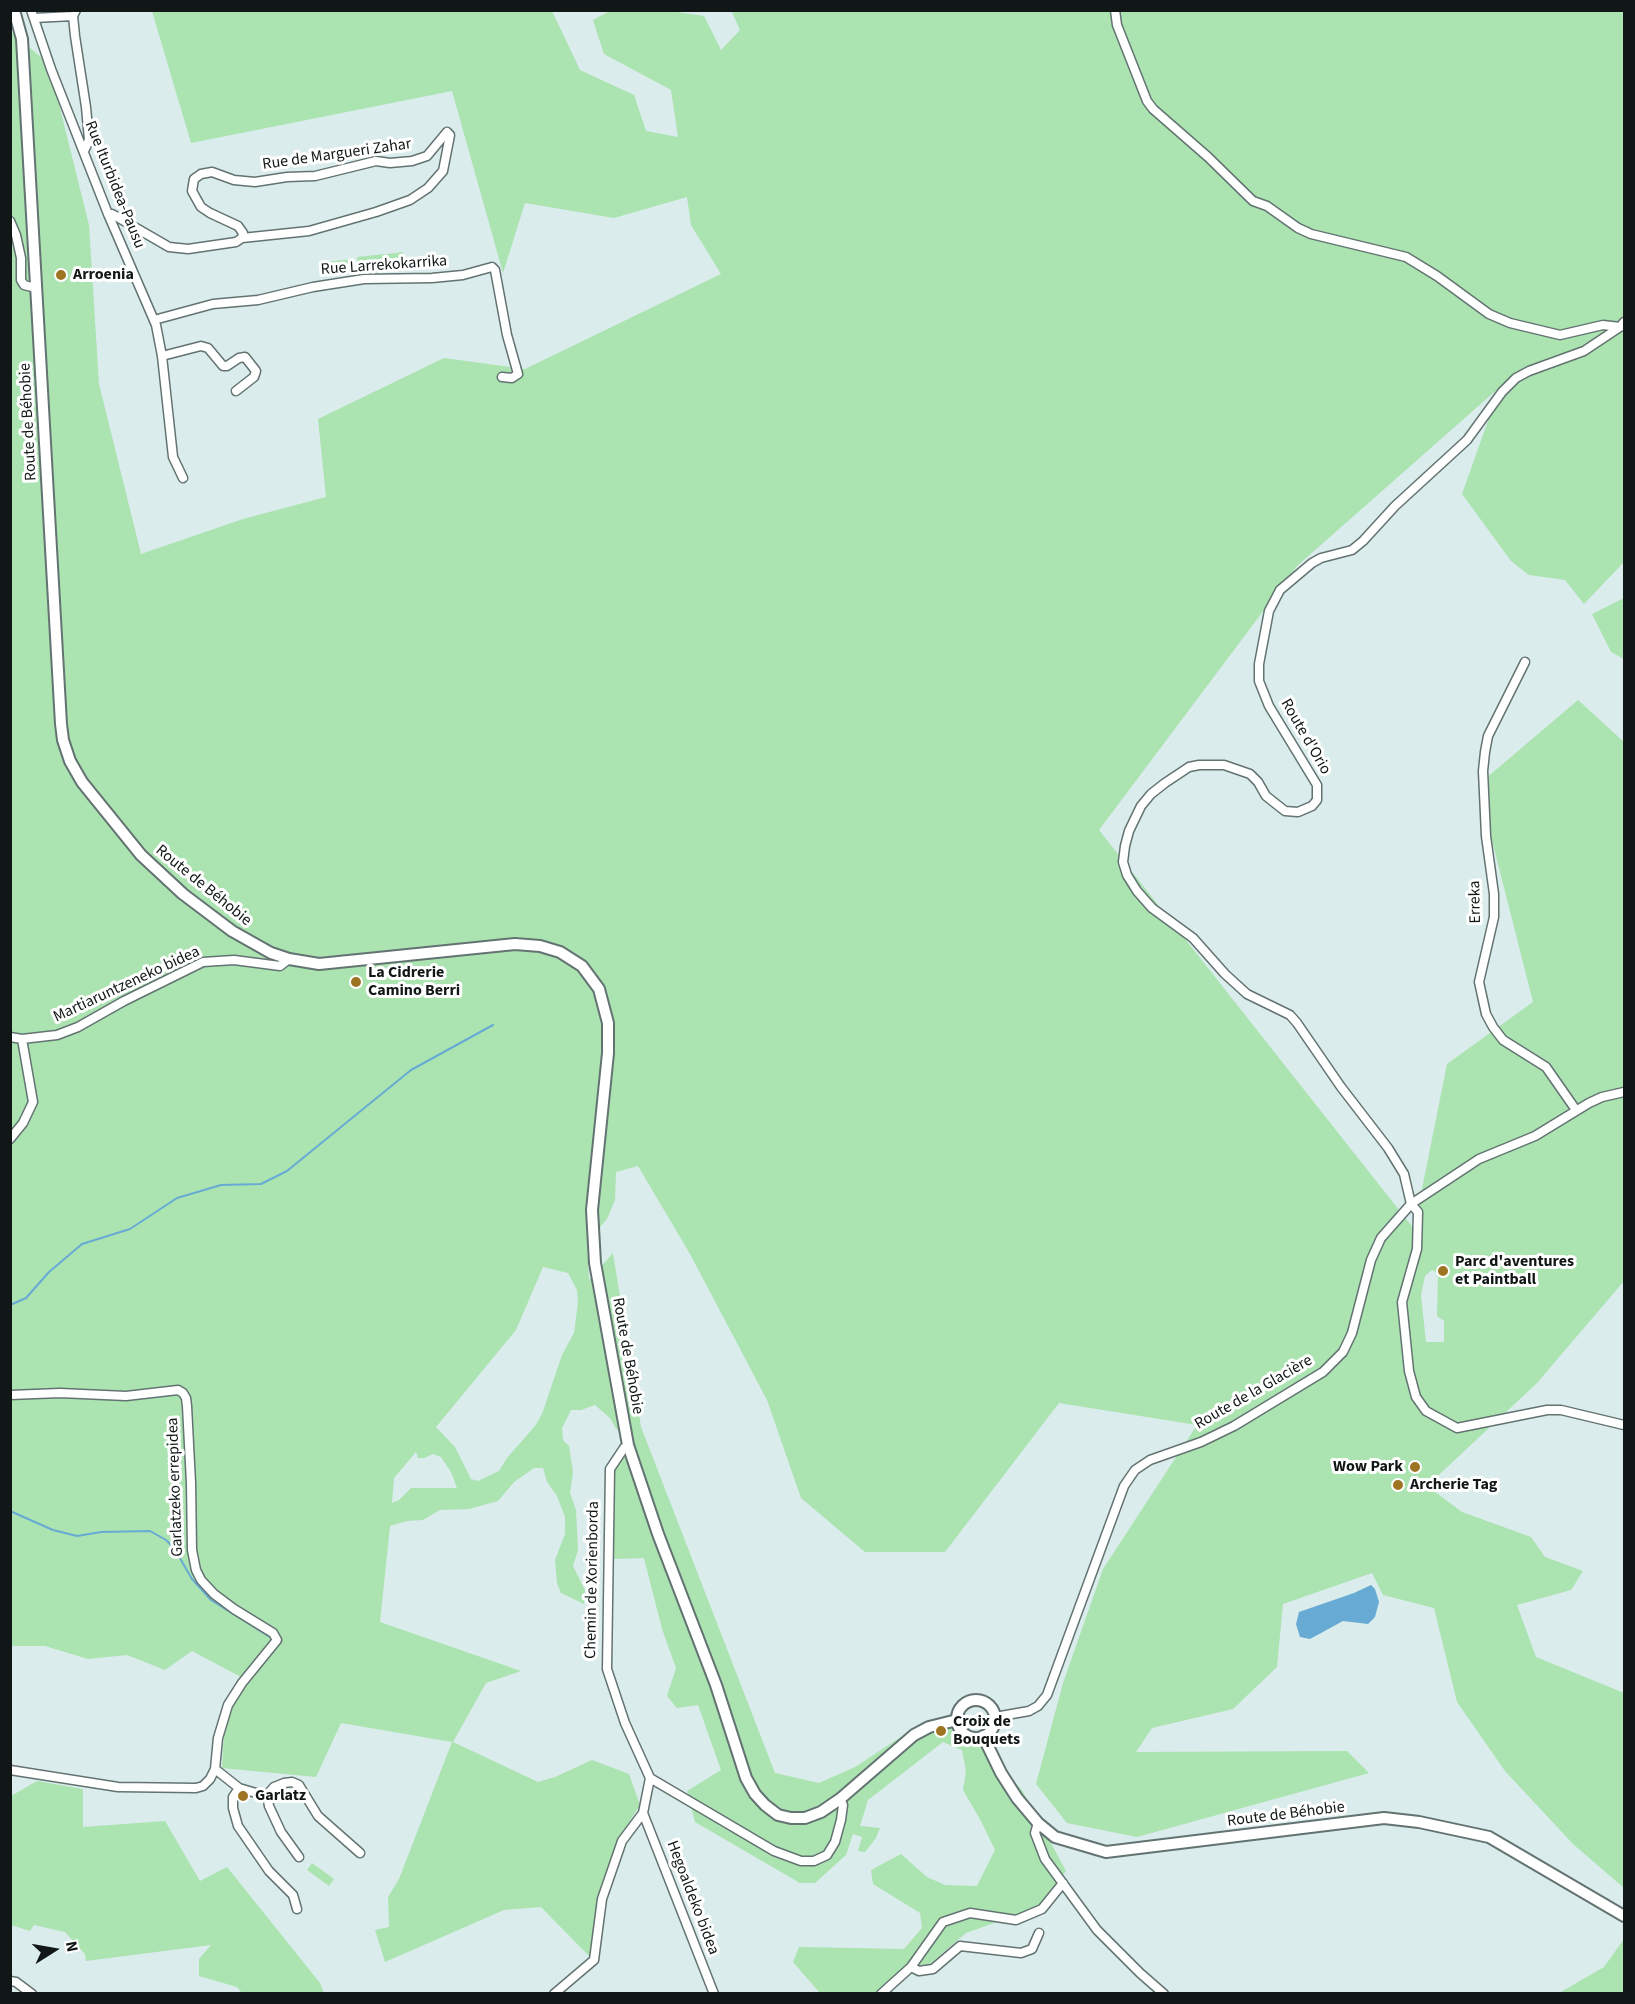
<!DOCTYPE html>
<meta charset="utf-8">
<style>
body{margin:0}
#map{position:relative;width:1635px;height:2004px;overflow:hidden;background:#daeceb;font-family:"Source Sans 3",sans-serif}
canvas{display:block}
.frame{position:absolute;inset:0;border:12px solid #111717;pointer-events:none}
.north{position:absolute;left:24px;top:1920px;width:60px;height:60px;-webkit-text-stroke:4px #fff;paint-order:stroke;rotate:79deg;font-size:16px;font-weight:700;line-height:24px;text-align:center;color:#111717}
.north::after{content:'';display:block;margin:auto;width:21px;height:27px;background:#111717;clip-path:polygon(50% 0,100% 100%,50% 72%,0 100%)}
</style>
<div id="map">
<canvas width="1635" height="2004"></canvas>
<div class="frame"></div>
<div class="north">N</div>
</div>
<script>
const c = document.querySelector('canvas').getContext('2d');
c.lineJoin = 'round';
function fillPath(path, color) {
  c.fillStyle = color;
  c.fill(path, 'evenodd');
}
function shape(rows) {
  const path = new Path2D();
  for (const r of rows) {
    if (r.length === 3) {
      path.moveTo(r[0] + r[2], r[1]);
      path.arc(r[0], r[1], r[2], 0, 2 * Math.PI);
      continue;
    }
    path.moveTo(r[0], r[1]);
    for (let i = 2; i < r.length; i += 2) path.lineTo(r[i], r[i + 1]);
  }
  return path;
}
function trace(path, color, width, dash) {
  c.strokeStyle = color;
  c.lineWidth = width;
  c.lineCap = dash ? 'butt' : 'round';
  c.setLineDash(dash || []);
  c.stroke(path);
}
function drawText(font, color, halo, rows, align = 'center') {
  c.font = font + ' "Source Sans 3",sans-serif';
  c.lineWidth = 6;
  c.setLineDash([]);
  c.textBaseline = 'middle';
  c.strokeStyle = halo;
  c.fillStyle = color;
  for (const [text, x, y, turn = 0] of rows) {
    c.save();
    c.translate(x, y);
    c.rotate((+turn || 0) * Math.PI / 180);
    c.textAlign = isNaN(turn) ? turn : align;
    if (halo) c.strokeText(text, 0, 0);
    c.fillText(text, 0, 0);
    c.restore();
  }
}
fillPath(shape([
 [612,10,663,10,704,16,721,50,740,30,731,10,1624,11,1624,562,1584,604,1565,580,1529,575,1511,561,1462,494,1500,387,1297,566,1099,830,1414,1229,1447,1064,1533,1002,1478,785,1578,700,1624,742,1624,1281,1537,1383,1427,1486,1462,1512,1531,1537,1545,1557,1583,1571,1571,1590,1517,1605,1536,1657,1624,1693,1624,1888,1573,1844,1505,1771,1457,1702,1434,1608,1383,1595,1372,1573,1283,1604,1277,1667,1233,1709,1152,1728,1136,1752,1347,1751,1369,1773,1137,1837,1067,1823,1036,1784,1063,1683,1103,1569,1197,1425,1059,1403,945,1552,865,1552,801,1498,767,1400,690,1254,638,1166,616,1172,615,1200,607,1219,587,1242,589,1280,613,1253,641,1427,775,1773,819,1783,855,1767,916,1727,953,1726,981,1744,1022,1790,1066,1871,1036,1908,966,1933,930,1964,875,1993,820,1993,793,1962,799,1947,904,1949,922,1928,920,1913,873,1884,871,1870,901,1854,927,1877,945,1885,977,1886,995,1850,981,1821,963,1790,966,1771,962,1750,943,1742,868,1800,860,1826,880,1828,876,1838,865,1852,858,1851,862,1837,853,1834,846,1855,815,1883,800,1883,695,1822,687,1791,721,1770,698,1705,677,1708,667,1696,676,1668,662,1629,644,1558,612,1559,613,1471,629,1443,615,1427,610,1418,595,1405,581,1410,571,1410,562,1428,563,1440,569,1446,573,1472,570,1493,576,1510,578,1550,573,1566,585,1590,584,1604,561,1593,557,1583,555,1560,565,1534,565,1517,557,1496,547,1482,543,1468,534,1468,514,1482,498,1501,469,1509,440,1510,423,1520,407,1521,390,1526,380,1622,521,1671,486,1683,453,1742,538,1782,555,1777,592,1760,629,1774,640,1805,618,1840,600,1897,591,1958,541,1907,504,1910,385,1962,375,1930,389,1927,388,1897,399,1879,452,1742,341,1723,316,1777,222,1768,225,1718,243,1678,192,1651,165,1670,127,1655,88,1659,45,1646,11,1646,10,31,49,64,89,225,99,384,141,554,243,519,326,497,318,419,444,358,525,369,721,274,691,225,687,197,614,218,525,203,503,273,452,91,191,143,152,11,552,11,580,70,634,95,646,131,678,137,671,90,604,54,593,20],
 [543,1267,568,1273,577,1290,578,1302,574,1333,562,1355,542,1414,535,1426,507,1458,499,1471,478,1481,471,1479,455,1447,436,1427,516,1330],
 [1432,1270,1438,1273,1437,1316,1444,1321,1444,1342,1426,1342,1421,1295,1425,1276],
 [416,1452,418,1458,424,1458,433,1454,441,1457,451,1472,457,1488,411,1488,399,1500,392,1503,394,1478],
 [403,252,405,271,389,272,387,254],
 [385,254,387,271,359,274,357,257],
 [352,259,353,272,328,274,327,262],
 [1624,598,1624,659,1611,652,1592,614],
 [37,1781,83,1789,83,1827,165,1821,200,1881,227,1867,320,1983,324,1993,242,1993,237,1987,199,1976,199,1959,211,1945,86,1961,85,1954,65,1932,34,1925,30,1931,11,1925,11,1796],
 [312,1863,334,1879,329,1886,307,1870],
 [1624,1939,1624,1993,1559,1993,1604,1967]
]), '#abe3b1');
fillPath(shape([
 [1371,1585,1375,1589,1379,1602,1375,1617,1368,1624,1343,1621,1310,1639,1300,1637,1296,1624,1299,1612,1354,1593]
]), '#67abd4');
trace(shape([
 [10,1305,26,1298,49,1272,82,1244,130,1229,177,1198,221,1185,261,1184,287,1171,411,1070,493,1025],
 [10,1511,53,1530,77,1536,101,1532,150,1531,166,1540,174,1548,192,1579,211,1600,270,1637]
]), '#67abd4', 2);
const minor = shape([
 [31,10,51,69,108,214,156,325,162,356,173,457,183,478],
 [76,10,73,16,75,36,86,107,89,140,84,151],
 [1115,10,1117,25,1147,101,1153,109,1208,157,1253,201,1267,206,1298,228,1311,234,1406,257,1437,276,1489,314,1510,323,1560,335,1603,325,1620,327],
 [34,18,73,16],
 [108,214,112,214,169,247,188,249,236,242,242,238,309,231,376,212,410,200,428,188,443,171,450,135,447,132,427,156,412,161,390,163,376,161,315,176,287,177,255,182,234,180,212,172,201,174,194,179,192,191,201,207,210,213,238,226,243,233,242,238],
 [10,221,16,235,21,258,21,280,24,285,36,288],
 [154,320,213,304,258,300,313,287,364,279,432,278,463,275,492,267,495,270,507,335,518,374,512,378,502,377],
 [1624,322,1620,327,1584,351,1529,371,1516,378,1502,392,1467,440,1395,506,1363,541,1352,550,1321,558,1312,563,1280,590,1269,611,1259,664,1259,681,1269,706,1317,785,1317,800,1312,806,1298,812,1285,811,1266,796,1258,782,1250,774,1224,765,1199,765,1189,767,1165,783,1151,794,1141,806,1129,831,1125,846,1123,862,1127,875,1137,891,1152,908,1193,938,1225,974,1247,994,1290,1015,1297,1023,1341,1087,1388,1148,1404,1174,1411,1204,1418,1212,1417,1249,1402,1302,1409,1371,1416,1397,1426,1411,1457,1428,1547,1410,1561,1410,1624,1425],
 [162,356,201,346,208,348,223,366,227,366,239,358,245,357,256,371,254,377,236,391],
 [1525,662,1488,736,1485,752,1483,771,1486,836,1494,894,1494,917,1479,982,1486,1014,1493,1027,1503,1040,1546,1067,1576,1110],
 [10,1037,22,1039,57,1035,78,1027,124,1001,203,962,234,960,280,966,289,959],
 [10,1139,23,1123,33,1102,22,1039],
 [10,1395,60,1393,126,1396,178,1390,183,1393,186,1398,187,1406,191,1483,192,1550,196,1570,201,1580,214,1594,234,1609,273,1633,277,1640,242,1683,228,1705,218,1738,215,1769,210,1779,203,1786,196,1788,118,1787,10,1770],
 [628,1445,624,1448,610,1469,607,1669,625,1723,650,1778,774,1851,801,1861,814,1861,827,1855,835,1842,841,1820,843,1805,840,1799],
 [995,1717,1029,1711,1038,1706,1047,1695,1124,1486,1135,1470,1150,1460,1201,1442,1234,1426,1323,1372,1343,1352,1352,1333,1371,1260,1381,1238,1411,1204,1479,1159,1535,1136,1589,1103,1602,1097,1624,1092],
 [215,1769,239,1788,256,1793,267,1795,274,1787,284,1783,292,1782,299,1785,318,1816,360,1853],
 [239,1788,233,1797,233,1808,238,1826,269,1871,293,1895,297,1909],
 [267,1795,269,1806,281,1832,299,1857],
 [643,1813,714,1994],
 [1038,1823,1035,1833,1045,1859,1097,1930,1140,1973,1164,1994],
 [911,1967,919,1971,933,1969,960,1946,1021,1953,1032,1949,1039,1933],
 [10,1981,16,1982,32,1994],
 [554,1994,594,1960,602,1899,622,1841,643,1813,650,1778],
 [881,1994,911,1967,943,1922,970,1913,1016,1920,1042,1909,1063,1883]
]);
const major = shape([
 [14,10,22,39,61,724,63,740,70,761,82,782,141,855,183,894,232,931,271,953,289,959,319,964,515,944,540,946,560,952,582,966,599,989,608,1023,608,1053,592,1210,595,1263,628,1445,658,1534,716,1685,746,1778,755,1794,765,1805,778,1815,791,1818,805,1818,821,1812,840,1799,914,1735,929,1727,957,1720],
 [976,1719,19],
 [983,1736,1001,1773,1017,1798,1038,1823,1055,1837,1106,1852,1384,1818,1419,1822,1489,1837,1624,1916]
]);
trace(minor, '#637372', 11);
trace(major, '#637372', 14);
trace(minor, '#fff', 8);
trace(major, '#fff', 10);
for (const [x, y, r, color] of [
 [61,275,6,"#9d7422"],
 [356,982,6,"#9d7422"],
 [1443,1271,6,"#9d7422"],
 [1415,1467,6,"#9d7422"],
 [1398,1485,6,"#9d7422"],
 [941,1731,6,"#9d7422"],
 [243,1796,6,"#9d7422"]
]) {
  const dot = new Path2D();
  dot.arc(x, y, r, 0, 2 * Math.PI);
  c.fillStyle = color;
  c.fill(dot);
  trace(dot, '#fff', 2);
}
drawText('16px', '#111717', '#fff', [
 ["Rue de Margueri Zahar",337,155,-8],
 ["Rue Iturbidea-Pausu",114,185,68],
 ["Rue Larrekokarrika",384,266,-4],
 ["Route de Béhobie",29,422,-93],
 ["Route d'Orio",1305,737,60],
 ["Route de Béhobie",203,886,39],
 ["Erreka",1476,902,-91],
 ["Martiaruntzeneko bidea",127,985,-25],
 ["Route de Béhobie",627,1356,80],
 ["Route de la Glacière",1254,1393,-30],
 ["Garlatzeko errepidea",176,1487,-92],
 ["Chemin de Xorienborda",593,1580,-89],
 ["Route de Béhobie",1286,1815,-7],
 ["Hegoaldeko bidea",692,1898,69]
]);
drawText('bold 16px', '#111717', '#fff', [
 ["Arroenia",73,275],
 ["La Cidrerie",368,973],
 ["Camino Berri",368,991],
 ["Parc d'aventures",1455,1262],
 ["et Paintball",1455,1280],
 ["Wow Park",1403,1467,"right"],
 ["Archerie Tag",1410,1485],
 ["Croix de",953,1722],
 ["Bouquets",953,1740],
 ["Garlatz",255,1796]
], 'left');
</script>
